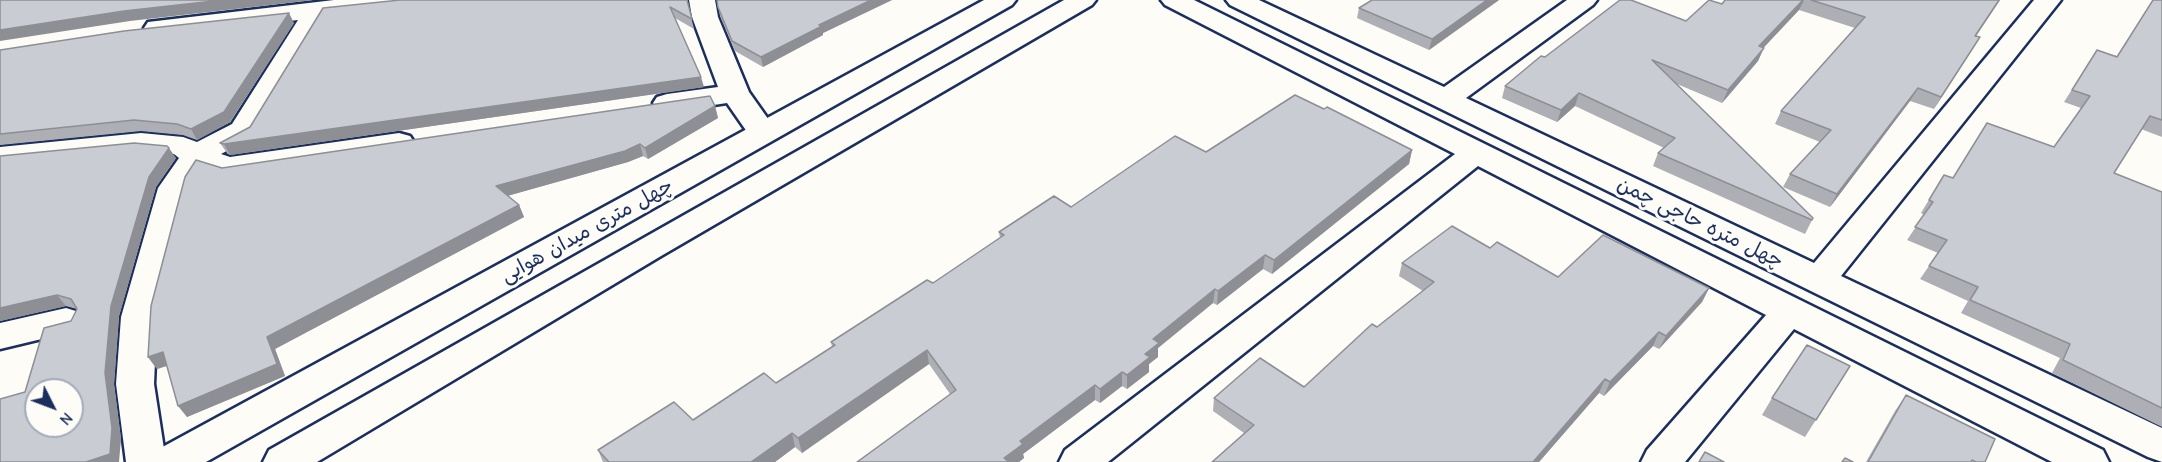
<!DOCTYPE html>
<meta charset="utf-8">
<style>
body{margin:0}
#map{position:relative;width:2162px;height:462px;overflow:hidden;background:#fdfcf7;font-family:"Comic Neue",sans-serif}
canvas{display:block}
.north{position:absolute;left:24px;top:378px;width:60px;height:60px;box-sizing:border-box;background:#fdfcf7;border:2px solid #a3aaba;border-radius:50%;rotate:132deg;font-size:16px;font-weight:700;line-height:24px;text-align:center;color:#1b2f5e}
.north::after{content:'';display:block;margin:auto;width:21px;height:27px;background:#1b2f5e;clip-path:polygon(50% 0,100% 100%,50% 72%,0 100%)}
</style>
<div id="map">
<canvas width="2162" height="462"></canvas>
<div class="north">N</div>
</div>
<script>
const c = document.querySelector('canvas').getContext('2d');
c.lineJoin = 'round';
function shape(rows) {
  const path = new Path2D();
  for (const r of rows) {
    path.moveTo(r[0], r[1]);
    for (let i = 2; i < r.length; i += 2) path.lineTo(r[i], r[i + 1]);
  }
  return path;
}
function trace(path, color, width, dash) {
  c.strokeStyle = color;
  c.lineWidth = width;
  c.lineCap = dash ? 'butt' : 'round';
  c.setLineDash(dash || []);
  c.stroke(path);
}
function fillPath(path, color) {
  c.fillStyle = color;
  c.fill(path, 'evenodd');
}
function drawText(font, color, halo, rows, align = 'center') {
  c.font = font + ' "Comic Neue","Playpen Sans Arabic",sans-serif';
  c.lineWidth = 6;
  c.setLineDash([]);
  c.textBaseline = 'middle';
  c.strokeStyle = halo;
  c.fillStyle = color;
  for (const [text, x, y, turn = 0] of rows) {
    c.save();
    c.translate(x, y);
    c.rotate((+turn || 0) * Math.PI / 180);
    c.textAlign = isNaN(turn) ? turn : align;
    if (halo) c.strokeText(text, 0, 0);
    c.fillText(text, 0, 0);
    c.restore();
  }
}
const minor = shape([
 [334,0,415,0,411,5,402,8,326,16,254,136,221,154,230,157,399,133,410,136,414,142,410,148,399,151,229,177,202,169,190,188,157,317,154,384,166,462,126,462,116,384,121,317,158,188,179,158,174,154,141,151,0,165,0,147,141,133,183,137,197,142,232,124,298,20,157,36,148,34,144,28,148,22,334,0],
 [689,0,715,0,718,17,749,92,778,133,774,139,763,142,752,139,727,103,667,112,657,109,653,103,657,97,667,94,718,87,692,17,689,0],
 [1161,0,1194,0,2103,450,2109,462,2052,462,1794,329,1685,462,1641,462,1647,450,1766,315,1478,166,1108,462,1059,462,1065,450,1455,154,1165,5,1161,0],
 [1226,0,1259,0,1444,87,1567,0,1597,0,1593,5,1466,98,1814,263,2034,0,2061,0,1841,276,2162,428,2162,462,2148,457,1230,5,1226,0],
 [66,308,79,312,84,321,79,330,0,349,0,323,66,308]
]);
const major = shape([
 [984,0,1016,0,1012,5,206,462,151,462,157,450,984,0],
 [1064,0,1096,0,1092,5,661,256,317,462,263,462,269,450,1064,0]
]);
trace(minor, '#1b2f5e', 5);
trace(major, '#1b2f5e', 5);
fillPath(minor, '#fdfcf7');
fillPath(major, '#fdfcf7');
fillPath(shape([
 [687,0,694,29,675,18,704,87,230,155,227,153,220,143,250,127],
 [717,0,892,0,823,33,823,35,763,67,735,51,720,16],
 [1499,0,1429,50,1357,18,1359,8],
 [1725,0,2000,0,1976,36,1972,50,1934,109,1910,101,1830,207,1783,187,1790,174,1820,142,1775,124,1781,111,1855,28,1799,10,1763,48,1758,61,1722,103,1677,84,1813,218,1805,234,1653,166,1658,153,1664,148,1575,106,1557,122,1502,98,1505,86,1545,57,1686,21,1722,4],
 [2153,0,2162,0,2162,137,2141,129,2114,173,2162,192,2162,427,2052,373,2060,358,1961,313,1968,301,1920,279,1938,253,1907,240,1924,215,1921,213,1944,175,1953,178,2054,147,2081,108,2064,102,2097,50,2117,56],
 [294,23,230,122,197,140,183,135,141,131,0,145,0,50],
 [715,106,718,118,648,159,643,156,628,162,507,196,519,205,524,217,275,349,285,376,187,417,167,366,157,369,148,357,222,168],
 [1324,109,1412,150,1409,164,1272,274,1263,269,1217,305,1213,303,1158,348,1158,357,1149,364,1149,372,1127,389,1122,386,1100,403,1095,400,1023,454,1024,458,1019,462,857,462,950,394,929,364,802,453,795,447,775,462,603,462,598,450,693,420,776,383,832,347,831,342,933,283,1000,238,999,232,1071,207,1206,152],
 [0,156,176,158,156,187,119,316,114,384,121,439,25,392,71,321,77,309,66,306,0,321],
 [1490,248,1558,277,1709,288,1702,302,1659,349,1653,346,1604,396,1599,393,1539,462,1212,462,1244,433,1213,411,1214,398,1304,387,1423,291,1399,276,1402,263],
 [1850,366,1805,437,1762,415,1772,398],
 [1906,395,1985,462,1866,462,1895,411]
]), '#adafb5');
fillPath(shape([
 [223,0,314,0,130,21,0,41,0,30,124,11],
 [871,0,892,0,823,33,823,35,763,67,761,57,819,25],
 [1487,0,1499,0,1429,50,1432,39],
 [1803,0,1804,0,1799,10,1753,59,1759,46],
 [1999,0,2000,0,1968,48,1975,36],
 [289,13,294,23,230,122,197,140,191,129],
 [1980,37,1972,50,1934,109,1941,97],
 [1764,48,1758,61,1722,103,1728,90],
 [701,77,704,87,230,155,224,144],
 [1918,88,1910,101,1830,207,1837,194],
 [1579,93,1575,106,1557,122,1561,110],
 [715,106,718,118,648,159,645,148],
 [640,144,643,156,628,162,500,198,496,186],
 [169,148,176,158,156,187,119,316,114,384,121,439,119,462,86,462,105,373,111,306,149,177],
 [1412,150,1409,164,1272,274,1274,260],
 [519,205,524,217,275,349,285,376,187,417,178,406,267,337],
 [1265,255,1263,269,1217,305,1218,291],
 [1709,288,1702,302,1659,349,1666,336],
 [1215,289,1213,303,1158,348,1158,357,1149,364,1149,372,1127,389,1127,375,1145,354,1153,339],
 [57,295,66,306,0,321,0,308],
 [1659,332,1653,346,1604,396,1610,382],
 [927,350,929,364,802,453,798,438],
 [163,352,172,364,157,369,148,357],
 [1122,372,1122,386,1100,403,1100,389],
 [1605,379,1599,393,1539,462,1533,462],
 [1095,385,1095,400,1023,454,1024,458,1019,462,1005,462,1004,458,1020,441],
 [792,433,795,447,775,462,751,462]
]), '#8d8f94');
const building = shape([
 [0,0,223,0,124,11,0,30,0,0],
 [400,0,687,0,692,19,670,7,701,77,224,144,220,143,250,127,323,8,400,0],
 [717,0,871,0,819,25,822,26,761,57,732,41,718,7,717,0],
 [1372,0,1487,0,1432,39,1359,8,1372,0],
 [1620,0,1631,0,1686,21,1709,0,1722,4,1725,0,1803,0,1759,46,1764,48,1728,90,1652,60,1813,218,1812,220,1658,153,1675,138,1579,93,1561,110,1505,86,1541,56,1545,57,1620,0],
 [1811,0,1999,0,1975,36,1980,37,1941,97,1918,88,1837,194,1790,174,1831,130,1781,111,1865,17,1811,0],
 [2153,0,2162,0,2162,120,2150,116,2114,173,2162,192,2162,408,2063,360,2070,344,1970,300,1978,287,1929,266,1947,240,1915,227,1933,202,1929,200,1944,175,1953,178,1987,123,2054,147,2090,96,2072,90,2097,50,2117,57,2153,0],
 [289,13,224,112,191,129,177,124,134,120,0,134,0,50,124,31,289,13],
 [1295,95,1324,109,1327,107,1412,150,1274,260,1265,255,1218,291,1215,289,1153,339,1159,343,1145,354,1150,357,1127,375,1122,372,1100,389,1095,385,1020,441,1023,444,1004,458,1009,462,857,462,956,390,927,350,798,438,792,433,751,462,609,462,598,450,674,402,693,420,764,373,776,383,835,345,831,342,927,280,933,283,1004,235,999,232,1054,196,1071,207,1175,136,1206,152,1295,95],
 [710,96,715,106,645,148,640,144,625,151,496,186,519,205,267,337,277,364,178,406,163,352,148,357,151,306,185,177,196,160,222,168,710,96],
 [134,143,167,146,169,148,149,177,111,306,105,373,112,428,110,454,86,462,0,462,0,399,25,392,44,328,71,321,77,309,71,299,57,295,0,308,0,156,134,143],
 [36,390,72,390,72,426,36,426,36,390],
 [1452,226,1490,248,1497,242,1558,277,1603,235,1709,288,1666,336,1659,332,1610,382,1605,379,1533,462,1212,462,1254,425,1214,398,1260,358,1304,387,1372,324,1377,327,1434,282,1402,263,1452,226],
 [1807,345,1850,366,1816,420,1772,398,1807,345],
 [1906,395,1995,439,1985,462,1976,462,1972,460,1971,462,1868,462,1906,395],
 [1705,452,1724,462,1699,462,1705,452],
 [1845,458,1853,462,1842,462,1845,458]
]);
fillPath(building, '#c9ccd3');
trace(building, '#8d8f94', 1.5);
drawText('20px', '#1b2f5e', '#fdfcf7', [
 ["چهل متره حاجی چمن",1700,223,26],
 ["چهل متری میدان هوایی",587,231,-29]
]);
</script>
